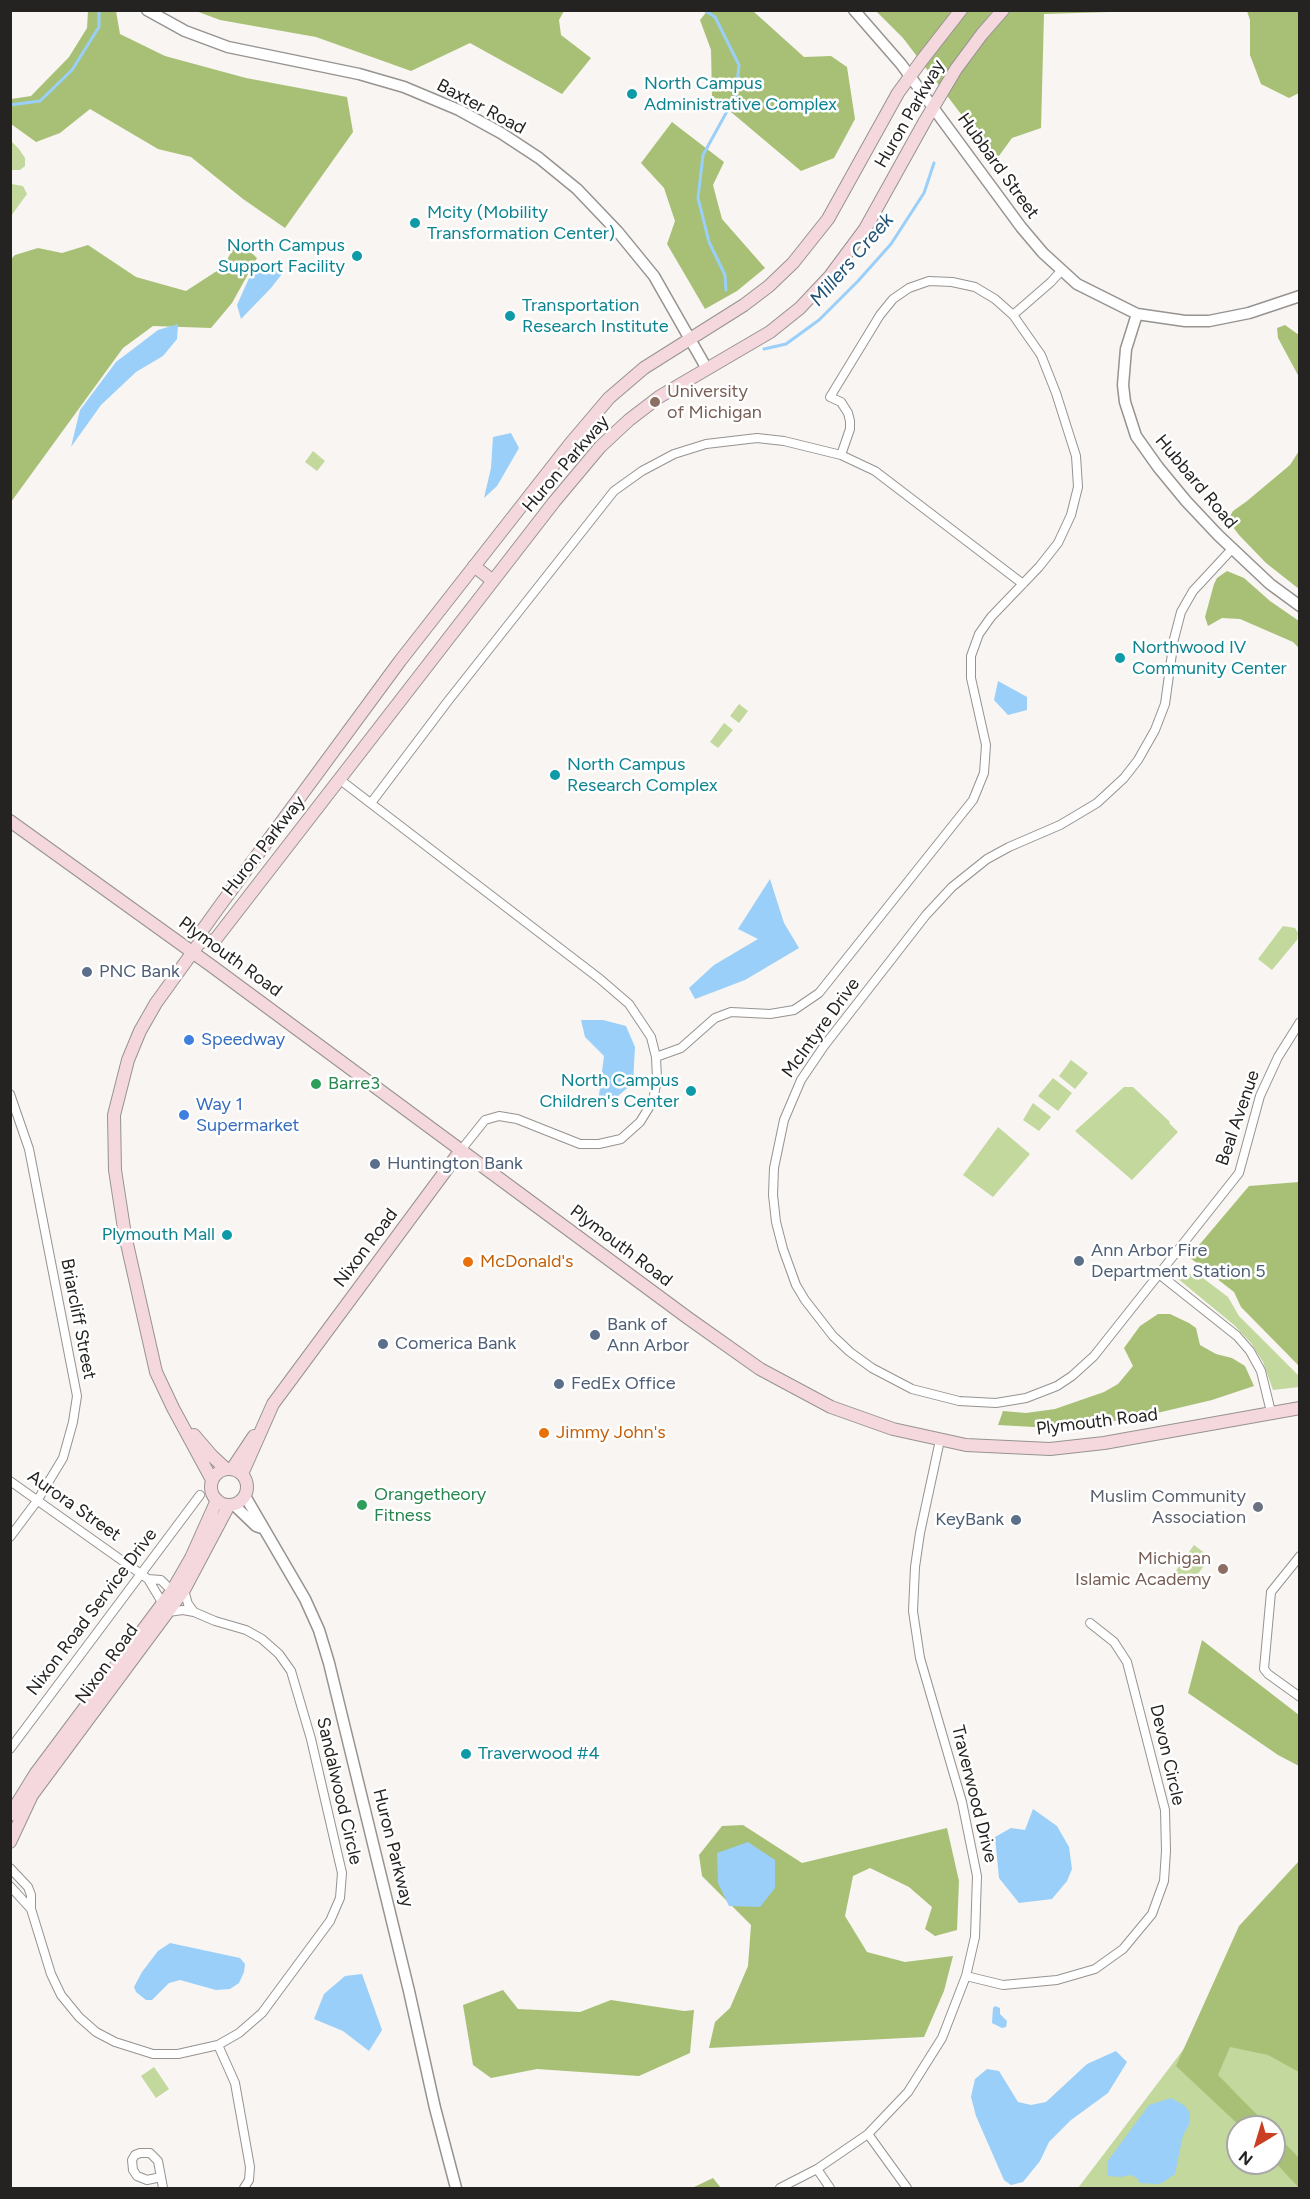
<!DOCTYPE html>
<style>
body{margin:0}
#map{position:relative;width:1310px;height:2199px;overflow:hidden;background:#f8f5f2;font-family:Figtree,sans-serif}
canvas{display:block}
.frame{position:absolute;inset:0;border:12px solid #242322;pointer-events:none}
.north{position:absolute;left:1226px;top:2115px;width:60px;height:60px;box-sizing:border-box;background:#fff;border:2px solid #a7a7a7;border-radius:50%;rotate:218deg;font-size:16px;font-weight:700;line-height:24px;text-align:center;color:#242322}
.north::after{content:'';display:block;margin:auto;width:21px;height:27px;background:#ca3f23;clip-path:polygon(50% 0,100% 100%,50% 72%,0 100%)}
</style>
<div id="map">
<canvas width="1310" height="2199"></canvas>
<div class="frame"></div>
<div class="north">N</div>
</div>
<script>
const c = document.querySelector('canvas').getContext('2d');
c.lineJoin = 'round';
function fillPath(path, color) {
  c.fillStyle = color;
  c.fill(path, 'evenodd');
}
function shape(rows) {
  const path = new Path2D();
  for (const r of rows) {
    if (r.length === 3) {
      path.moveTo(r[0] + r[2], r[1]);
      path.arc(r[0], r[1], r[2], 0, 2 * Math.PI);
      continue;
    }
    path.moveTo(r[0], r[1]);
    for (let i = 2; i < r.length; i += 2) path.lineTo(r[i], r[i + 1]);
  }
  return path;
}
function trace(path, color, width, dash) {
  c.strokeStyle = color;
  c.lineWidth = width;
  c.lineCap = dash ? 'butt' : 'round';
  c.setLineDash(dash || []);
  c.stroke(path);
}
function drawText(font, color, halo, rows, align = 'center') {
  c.font = font + ' Figtree,sans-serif';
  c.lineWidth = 5;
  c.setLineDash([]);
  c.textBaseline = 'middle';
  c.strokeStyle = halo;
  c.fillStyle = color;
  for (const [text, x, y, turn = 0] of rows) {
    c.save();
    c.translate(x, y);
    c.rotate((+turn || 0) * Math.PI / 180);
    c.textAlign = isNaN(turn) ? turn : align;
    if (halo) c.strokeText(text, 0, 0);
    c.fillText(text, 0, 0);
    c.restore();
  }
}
fillPath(shape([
 [11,141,19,149,25,158,25,166,20,170,11,170],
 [11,184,23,186,27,194,11,216],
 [313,451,325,461,317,471,305,462],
 [739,704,748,711,739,723,730,716],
 [724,723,733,730,718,748,710,742],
 [1283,926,1295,928,1298,933,1297,940,1272,970,1258,959],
 [1071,1060,1088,1073,1075,1089,1059,1076],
 [1053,1078,1072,1093,1058,1111,1038,1096],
 [1124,1087,1133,1087,1170,1122,1169,1123,1178,1132,1132,1180,1075,1131],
 [1033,1103,1051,1117,1039,1131,1023,1120],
 [998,1127,1030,1154,993,1197,963,1175],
 [1195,1272,1228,1297,1239,1316,1299,1376,1299,1387,1273,1390,1263,1362,1251,1343,1234,1325,1177,1278],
 [1194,1545,1210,1557,1191,1584,1175,1572],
 [1299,1895,1299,2188,1078,2188,1202,2025],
 [1238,2127,1274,2127,1274,2163,1238,2163],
 [154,2067,169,2089,156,2098,141,2076]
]), '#c3d89d');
fillPath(shape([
 [708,10,753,11,804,57,831,56,847,67,855,119,834,158,801,171,712,96,711,50,700,20],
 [1175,10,1044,14,1041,128,1012,138,996,160,903,38,876,11],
 [116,11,120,34,165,56,246,78,347,97,353,132,285,228,243,199,191,157,158,149,90,109,60,133,36,142,11,124,11,99,31,96,69,57,87,28,88,11],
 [196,11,564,11,559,20,561,35,591,58,562,94,470,43,411,71,316,37,220,20],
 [1247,11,1299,11,1299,93,1289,98,1261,84,1250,55,1250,20],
 [672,122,724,162,713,185,722,219,765,268,737,291,705,309,667,244,675,221,664,188,641,163],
 [238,240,257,258,232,303,211,328,153,326,123,348,11,502,11,259,15,255,38,248,62,253,88,245,136,277,186,291,223,267],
 [1285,325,1299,335,1299,377,1278,338,1277,328],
 [1299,451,1299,589,1266,563,1239,535,1230,523,1230,516,1233,511,1247,501,1290,465],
 [1227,571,1244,578,1270,601,1299,621,1299,648,1293,642,1240,619,1222,618,1208,626,1205,617,1214,584,1217,578],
 [1299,1182,1300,1182,1299,1366,1241,1307,1234,1292,1189,1257,1249,1186],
 [1158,1314,1170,1314,1189,1323,1196,1328,1200,1345,1216,1354,1232,1358,1245,1366,1254,1386,1212,1400,1136,1418,1080,1426,1034,1427,998,1425,1003,1411,1026,1413,1055,1409,1104,1392,1118,1384,1133,1366,1124,1348,1140,1326],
 [1202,1640,1299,1715,1299,1766,1278,1755,1188,1693],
 [743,1825,802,1863,947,1828,959,1881,957,1930,935,1936,925,1929,932,1907,909,1887,870,1868,853,1876,845,1916,867,1952,905,1962,953,1956,944,1991,924,2037,709,2048,715,2022,730,2008,748,1966,751,1925,702,1876,699,1855,722,1826],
 [1299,1861,1299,2072,1268,2055,1230,2047,1218,2075,1269,2127,1241,2127,1176,2066,1239,1926],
 [503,1990,518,2009,580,2012,611,2000,684,2011,694,2010,690,2053,639,2076,537,2069,491,2078,473,2065,463,2005],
 [1274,2132,1299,2158,1299,2188,1274,2161],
 [713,2178,721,2188,692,2188]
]), '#a8c076');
fillPath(shape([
 [263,262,285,270,271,288,241,319,237,305,250,276],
 [178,324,177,339,163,356,136,372,101,405,71,447,80,410,116,362,158,330],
 [511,433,519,448,497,486,484,498,491,468,493,437],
 [998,681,1027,697,1027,710,1008,715,994,700],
 [770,879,784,923,799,948,745,980,695,999,689,988,714,965,758,939,738,929],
 [581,1020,603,1020,626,1026,635,1047,633,1083,618,1096,598,1103,604,1056,585,1037],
 [1033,1809,1057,1826,1069,1847,1072,1869,1067,1881,1052,1899,1019,1903,999,1878,995,1837,1011,1828,1025,1830],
 [748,1842,775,1860,775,1888,760,1907,729,1906,718,1883,717,1853],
 [170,1943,240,1958,245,1964,244,1972,239,1983,230,1989,216,1990,180,1980,169,1983,152,2000,146,2000,136,1992,134,1987,142,1972,158,1951],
 [362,1974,382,2030,369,2051,343,2031,314,2019,324,1994,345,1976],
 [995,2006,1000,2008,1000,2014,1007,2021,1006,2027,1002,2028,992,2023,993,2008],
 [1116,2051,1127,2062,1108,2093,1071,2120,1049,2142,1040,2161,1023,2182,1011,2185,1004,2180,976,2116,971,2097,975,2079,987,2069,999,2071,1018,2102,1031,2105,1046,2102,1087,2064],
 [1171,2098,1185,2106,1190,2113,1189,2125,1183,2135,1175,2174,1162,2183,1157,2184,1140,2183,1137,2178,1131,2175,1121,2177,1108,2176,1107,2162,1149,2105]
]), '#99cff9');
trace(shape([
 [704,10,715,17,739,65,736,95,703,155,698,198,709,242,725,275,726,290],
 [10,105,40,101,72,70,99,27,99,10],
 [764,349,786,344,819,320,858,281,891,244,924,193,934,163]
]), '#99cff9', 3);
const minor = shape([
 [1013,315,1051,282,1061,271],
 [841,455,875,471,1023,584],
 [1232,549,1193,591,1181,612,1174,639,1165,704,1155,730,1138,760,1124,778,1097,803,1060,825,1009,847,987,859,952,887,926,915,824,1046,801,1080,784,1120,774,1168,773,1195,776,1222,783,1249,796,1285,805,1300,833,1336,850,1352,872,1368,912,1389,959,1401,996,1403,1026,1398,1057,1386,1072,1376,1094,1356,1239,1173,1260,1096,1278,1057,1300,1022],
 [339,779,600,979,629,1004,651,1037,656,1057,657,1079,653,1101,640,1122,621,1139,599,1144,580,1144,517,1119,499,1116,485,1120,461,1150],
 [371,803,448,701,614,491,642,471,674,454,706,444,757,438,784,441,841,455,850,429,850,421,848,413,841,402,830,397,880,315,893,299,909,288,929,281,952,282,975,287,995,299,1013,315,1041,355,1056,393,1076,456,1078,487,1071,515,1058,543,1039,567,991,617,979,634,971,656,971,678,986,745,984,773,973,800,819,993,794,1010,770,1014,731,1012,715,1018,681,1048,656,1057],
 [10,1094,29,1149,77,1396,73,1422,63,1458,37,1501,10,1537],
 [1159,1274,1237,1336,1250,1351,1261,1371,1271,1412],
 [10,1481,148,1579],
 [1300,1556,1271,1592,1264,1669,1268,1674,1300,1697],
 [162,1606,160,1599,148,1579,161,1580,172,1591],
 [168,1612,183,1610,194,1612,188,1604,184,1590],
 [10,1749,200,1495],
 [10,1868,28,1887,31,1895,31,1909,51,1974,61,1995,79,2017,96,2032,115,2042,153,2054,178,2054,218,2045,239,2033,262,2013,330,1921,340,1898,342,1873,311,1739,291,1671,279,1654,262,1639,246,1630,215,1621,194,1612],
 [10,1886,31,1909],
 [966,1976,1003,1985,1057,1980,1095,1969,1123,1949,1152,1914,1164,1881,1166,1851,1165,1810,1127,1662,1114,1642,1090,1623],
 [218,2045,235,2083,250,2167,249,2180,244,2188],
 [868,2134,907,2188],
 [817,2169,830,2188],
 [161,2177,147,2180,137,2176,133,2170,132,2160,135,2155,140,2153,150,2153,158,2161,161,2177,163,2188],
 [780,2188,817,2169,868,2134,908,2092,942,2038,966,1976,975,1937,977,1876,962,1802,920,1658,913,1611,915,1567,920,1533,940,1440]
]);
const tertiary = shape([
 [147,10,185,31,228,47,359,74,404,87,459,110,501,133,539,158,577,189,618,232,654,276,707,369],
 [854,10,901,64,1021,227,1043,253,1077,284,1137,314,1185,321,1209,321,1249,313,1300,296],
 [1137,314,1126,349,1123,385,1125,402,1136,436,1158,467,1186,501,1218,535,1270,584,1300,606],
 [245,1496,305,1599,319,1630,329,1663,409,1991,435,2108,456,2188],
 [234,1505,256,1526,262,1528]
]);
const secondary = shape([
 [474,566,493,581],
 [10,821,213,967,688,1318,760,1369,831,1407,893,1429,966,1445,1050,1449,1104,1443,1300,1408],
 [200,942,215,940,554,502,600,447,629,420,659,397,770,332,800,308,830,276,865,229,925,121,956,69,982,34,1003,10],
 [194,1435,212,1456,226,1469],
 [229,1487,18],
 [232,1469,254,1436],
 [242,1474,273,1404,461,1150],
 [212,1480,173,1408,156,1372,125,1235,115,1170,114,1115,128,1060,140,1031,156,1003,200,942,201,932,219,907,400,661,570,444,609,398,644,368,744,305,769,286,793,263,828,219,898,93,922,60,961,10],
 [10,1815,36,1773,172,1591,191,1558,217,1500],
 [10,1842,32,1795,184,1590,229,1505]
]);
trace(minor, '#969390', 10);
trace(tertiary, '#969390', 13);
trace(secondary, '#969390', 14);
trace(minor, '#fff', 8);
trace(tertiary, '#fff', 10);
trace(secondary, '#f4d8de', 12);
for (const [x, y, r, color] of [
 [632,94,6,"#0f9aa8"],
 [415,223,6,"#0f9aa8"],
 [357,256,6,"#0f9aa8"],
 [510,316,6,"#0f9aa8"],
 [655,402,6,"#8d6e63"],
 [1120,658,6,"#0f9aa8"],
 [555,775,6,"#0f9aa8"],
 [87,972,6,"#5c6f8a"],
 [189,1040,6,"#3f7fe0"],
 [316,1084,6,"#2e9e5b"],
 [691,1091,6,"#0f9aa8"],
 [184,1115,6,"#3f7fe0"],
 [375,1164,6,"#5c6f8a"],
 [227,1235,6,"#0f9aa8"],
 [1079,1261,6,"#5c6f8a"],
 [468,1262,6,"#e8710a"],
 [595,1335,6,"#5c6f8a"],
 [383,1344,6,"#5c6f8a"],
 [559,1384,6,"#5c6f8a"],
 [544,1433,6,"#e8710a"],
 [362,1505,6,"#2e9e5b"],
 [1258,1507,6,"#6b7280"],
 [1016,1520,6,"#5c6f8a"],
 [1223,1569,6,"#8d6e63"],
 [466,1754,6,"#0f9aa8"]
]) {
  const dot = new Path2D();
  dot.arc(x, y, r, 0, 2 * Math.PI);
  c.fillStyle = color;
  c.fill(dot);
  trace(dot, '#fff', 2);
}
drawText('18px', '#0d838f', '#fff', [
 ["North Campus",644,84],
 ["Administrative Complex",644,105],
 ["Mcity (Mobility",427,213],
 ["Transformation Center)",427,234],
 ["North Campus",345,246,"right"],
 ["Support Facility",345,267,"right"],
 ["Transportation",522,306],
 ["Research Institute",522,327],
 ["Northwood IV",1132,648],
 ["Community Center",1132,669],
 ["North Campus",567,765],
 ["Research Complex",567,786],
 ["North Campus",679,1081,"right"],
 ["Children's Center",679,1102,"right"],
 ["Plymouth Mall",215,1235,"right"],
 ["Traverwood #4",478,1754]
], 'left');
drawText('18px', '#242322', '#fff', [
 ["Baxter Road",481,107,28],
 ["Huron Parkway",910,114,-60],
 ["Hubbard Street",998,166,54],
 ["Huron Parkway",566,464,-49],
 ["Hubbard Road",1196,482,50],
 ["Huron Parkway",264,846,-52],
 ["Plymouth Road",230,957,36],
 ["McIntyre Drive",821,1028,-54],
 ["Beal Avenue",1238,1118,-71],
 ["Plymouth Road",621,1246,37],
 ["Nixon Road",366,1248,-53],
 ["Briarcliff Street",78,1319,79],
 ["Plymouth Road",1097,1422,-7],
 ["Aurora Street",74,1506,35],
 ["Nixon Road Service Drive",92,1612,-53],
 ["Nixon Road",107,1664,-54],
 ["Devon Circle",1167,1755,77],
 ["Sandalwood Circle",339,1791,77],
 ["Traverwood Drive",974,1794,76],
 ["Huron Parkway",393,1848,76]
]);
drawText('18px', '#785e54', '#fff', [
 ["University",667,392],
 ["of Michigan",667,413],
 ["Michigan",1211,1559,"right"],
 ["Islamic Academy",1211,1580,"right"]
], 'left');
drawText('18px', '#4e5e75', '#fff', [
 ["PNC Bank",99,972],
 ["Huntington Bank",387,1164],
 ["Ann Arbor Fire",1091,1251],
 ["Department Station 5",1091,1272],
 ["Bank of",607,1325],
 ["Ann Arbor",607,1346],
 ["Comerica Bank",395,1344],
 ["FedEx Office",571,1384],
 ["KeyBank",1004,1520,"right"]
], 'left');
drawText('18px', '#366cbe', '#fff', [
 ["Speedway",201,1040],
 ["Way 1",196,1105],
 ["Supermarket",196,1126]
], 'left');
drawText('18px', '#27864d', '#fff', [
 ["Barre3",328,1084],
 ["Orangetheory",374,1495],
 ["Fitness",374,1516]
], 'left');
drawText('18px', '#c56008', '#fff', [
 ["McDonald's",480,1262],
 ["Jimmy John's",556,1433]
], 'left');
drawText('18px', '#5b616d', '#fff', [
 ["Muslim Community",1246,1497],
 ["Association",1246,1518]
], 'right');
drawText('italic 20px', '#205375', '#fff', [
 ["Millers Creek",852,260,-49]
]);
</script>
